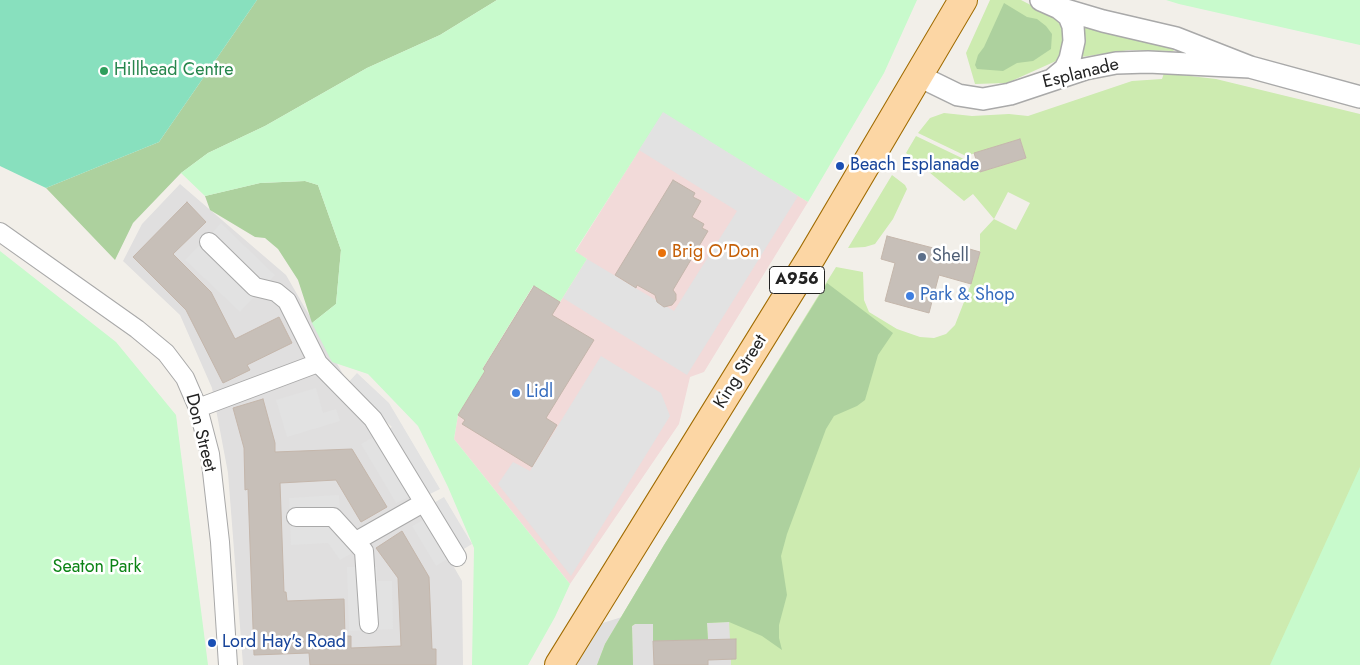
<!DOCTYPE html>
<style>
body{margin:0}
canvas{display:block;background:#f2efe9}
</style>
<canvas width="1360" height="665"></canvas>
<script>
const c = document.querySelector('canvas').getContext('2d');
c.lineJoin = 'round';
function fillPath(path, color) {
  c.fillStyle = color;
  c.fill(path, 'evenodd');
}
function shape(rows) {
  const path = new Path2D();
  for (const r of rows) {
    path.moveTo(r[0], r[1]);
    for (let i = 2; i < r.length; i += 2) path.lineTo(r[i], r[i + 1]);
  }
  return path;
}
function trace(path, color, width, dash) {
  c.strokeStyle = color;
  c.lineWidth = width;
  c.lineCap = dash ? 'butt' : 'round';
  c.setLineDash(dash || []);
  c.stroke(path);
}
function drawText(font, color, halo, rows, align = 'center') {
  c.font = font + ' Jost,sans-serif';
  c.lineWidth = 5;
  c.setLineDash([]);
  c.textBaseline = 'middle';
  c.strokeStyle = halo;
  c.fillStyle = color;
  for (const [text, x, y, turn = 0] of rows) {
    c.save();
    c.translate(x, y);
    c.rotate((+turn || 0) * Math.PI / 180);
    c.textAlign = isNaN(turn) ? turn : align;
    if (halo) c.strokeText(text, 0, 0);
    c.fillText(text, 0, 0);
    c.restore();
  }
}
fillPath(shape([
 [180,184,286,275,462,581,463,665,243,665,228,473,212,388,180,315,123,261,142,224],
 [622,617,605,644,597,665,559,665,580,630],
 [729,622,736,638,737,659,731,659,731,665,633,665,632,626,635,624,653,624,653,640,708,639,707,623]
]), '#e0dfdf');
fillPath(shape([
 [663,112,808,202,704,372,690,377,679,424,570,584,454,439,458,415,485,371,483,369,534,286,560,302,587,259,575,252]
]), '#f2dad9');
fillPath(shape([
 [990,0,1021,0,1054,17,1063,28,1065,36,1062,54,1056,61,1007,83,975,84,966,53],
 [1081,22,1176,49,1173,51,1129,50,1081,57],
 [1164,73,1216,79,1360,114,1360,665,731,665,731,659,736,659,736,639,730,639,729,622,707,623,708,640,653,641,653,624,635,624,632,626,633,665,597,665,605,644,664,545,836,267,863,272,864,300,869,312,897,329,920,337,934,338,946,334,955,325,971,284,980,252,980,234,994,219,973,194,964,201,906,153,916,136,968,161,975,159,980,172,1026,158,1020,139,966,156,918,133,930,118,944,113,972,116,1009,114,1028,116,1132,81,1162,79],
 [1008,192,1030,203,1016,230,994,219],
 [892,175,905,185,907,189,893,219,875,244,865,247,848,248]
]), '#cdebb0');
fillPath(shape([
 [257,0,497,0,440,35,367,68,265,126,208,153,181,173,133,223,115,260,46,188,159,142],
 [1004,3,1027,17,1037,19,1046,26,1052,34,1051,49,1033,61,1017,63,1003,71,977,69,975,65,978,55,984,47],
 [305,181,318,185,341,250,336,304,312,323,298,280,278,249,265,238,255,237,210,210,205,196,260,183],
 [827,283,893,333,878,355,865,400,857,406,834,416,826,429,787,534,781,556,787,595,779,625,779,638,782,650,762,636,729,622,707,623,708,640,653,641,653,624,635,624,632,626,633,665,597,665,605,644,664,545]
]), '#add19e');
fillPath(shape([
 [497,0,917,0,884,73,808,202,663,113,575,251,587,259,560,302,533,286,483,368,485,371,458,415,454,439,570,584,555,617,528,665,472,665,474,548,448,487,418,426,368,374,332,362,312,323,336,304,341,250,318,185,305,181,260,183,205,196,181,173,208,153,265,126,367,68,440,35],
 [1166,0,1360,0,1360,45,1179,4],
 [0,251,116,342,176,415,208,665,0,665],
 [1360,467,1360,665,1270,665]
]), '#c8facc');
fillPath(shape([
 [0,0,257,0,159,142,46,188,0,166]
]), '#88e0be');
fillPath(shape([
 [663,112,798,196,687,375,563,298,587,259,674,311,737,211,639,150],
 [221,223,275,275,240,312,185,260],
 [601,356,661,393,670,416,571,576,498,484,513,462,530,471],
 [357,373,389,403,440,489,428,495,423,490,396,503,361,444,392,427,346,385],
 [316,388,323,413,336,409,340,421,287,437,276,400],
 [339,495,340,512,350,529,340,535,352,553,340,560,328,543,291,545,289,498],
 [444,497,472,544,436,566,412,526,423,520,418,512],
 [347,567,377,567,377,581,392,581,393,629,349,631]
]), '#e2e2e2');
const building = shape([
 [1020,139,1026,158,980,172,974,153,1020,139],
 [673,180,695,193,693,197,701,201,692,217,704,224,702,228,708,231,673,290,676,294,676,300,672,305,664,307,657,302,655,295,637,285,636,288,615,275,673,180],
 [187,202,206,222,173,254,211,292,235,339,279,317,292,343,247,365,250,370,223,383,186,310,133,257,187,202],
 [887,236,964,256,966,248,980,252,971,284,939,275,929,313,885,301,895,263,881,259,887,236],
 [534,286,560,302,552,315,594,340,546,418,557,425,532,467,462,424,465,420,458,415,485,371,483,369,534,286],
 [263,399,275,443,275,452,352,449,387,507,361,522,336,480,280,483,284,592,286,592,287,601,344,599,345,636,351,636,351,648,401,646,398,578,376,548,402,531,429,577,432,649,436,649,436,665,310,665,309,653,254,655,248,489,245,490,244,448,233,408,263,399],
 [736,639,736,659,708,660,708,665,654,665,653,641,736,639]
]);
fillPath(building, '#c7bfb8');
trace(building, '#c4b6ab', 1);
const minor = shape([
 [0,232,137,329,166,353,185,378,198,408,210,454,220,542,228,665],
 [209,242,255,287,276,292,287,301,318,363],
 [198,408,318,363,373,419,457,557],
 [296,517,333,517,364,551,369,624],
 [356,541,423,503]
]);
const tertiary = shape([
 [1041,0,1059,8,1103,21,1176,38,1250,67,1360,97],
 [919,76,958,95,983,99,1010,94,1085,69,1116,63,1148,62,1250,67],
 [1053,79,1065,69,1070,59,1074,41,1073,26,1069,16,1059,8]
]);
const primary = shape([
 [559,665,812,256,963,0]
]);
trace(minor, '#a9a9a9', 20);
trace(tertiary, '#a9a9a9', 24);
trace(primary, '#a06b00', 30);
trace(minor, '#fff', 18);
trace(tertiary, '#fff', 21);
trace(primary, '#fcd6a4', 28);
for (const [x, y, r, color] of [
 [104,71,5,"#2e9e5b"],
 [840,166,5,"#1a4fb4"],
 [662,253,5,"#e8710a"],
 [922,257,5,"#5c6f8a"],
 [910,296,5,"#3f7fe0"],
 [516,393,5,"#3f7fe0"],
 [212,643,5,"#1a4fb4"]
]) {
  const dot = new Path2D();
  dot.arc(x, y, r, 0, 2 * Math.PI);
  c.fillStyle = color;
  c.fill(dot);
  trace(dot, '#fff', 2);
}
for (const [x, y, w] of [
 [797,280,55]
]) {
  const box = new Path2D();
  box.roundRect(x - w / 2, y - 13.5, w, 27, 4);
  c.fillStyle = '#fff';
  c.fill(box);
  trace(box, '#222', 1);
}
drawText('bold 16px', '#222', null, [
 ["A956",797,280]
]);
drawText('18px', '#27864d', '#fff', [
 ["Hillhead Centre",114,71]
], 'left');
drawText('18px', '#222', '#fff', [
 ["Esplanade",1081,74,-14],
 ["King Street",741,372,-58],
 ["Don Street",200,433,76]
]);
drawText('18px', '#164399', '#fff', [
 ["Beach Esplanade",850,166],
 ["Lord Hay's Road",222,643]
], 'left');
drawText('18px', '#c56008', '#fff', [
 ["Brig O'Don",672,253]
], 'left');
drawText('18px', '#4e5e75', '#fff', [
 ["Shell",932,257]
], 'left');
drawText('18px', '#366cbe', '#fff', [
 ["Park & Shop",920,296],
 ["Lidl",526,393]
], 'left');
drawText('18px', '#0c8416', '#fff', [
 ["Seaton Park",97,568]
]);
</script>
